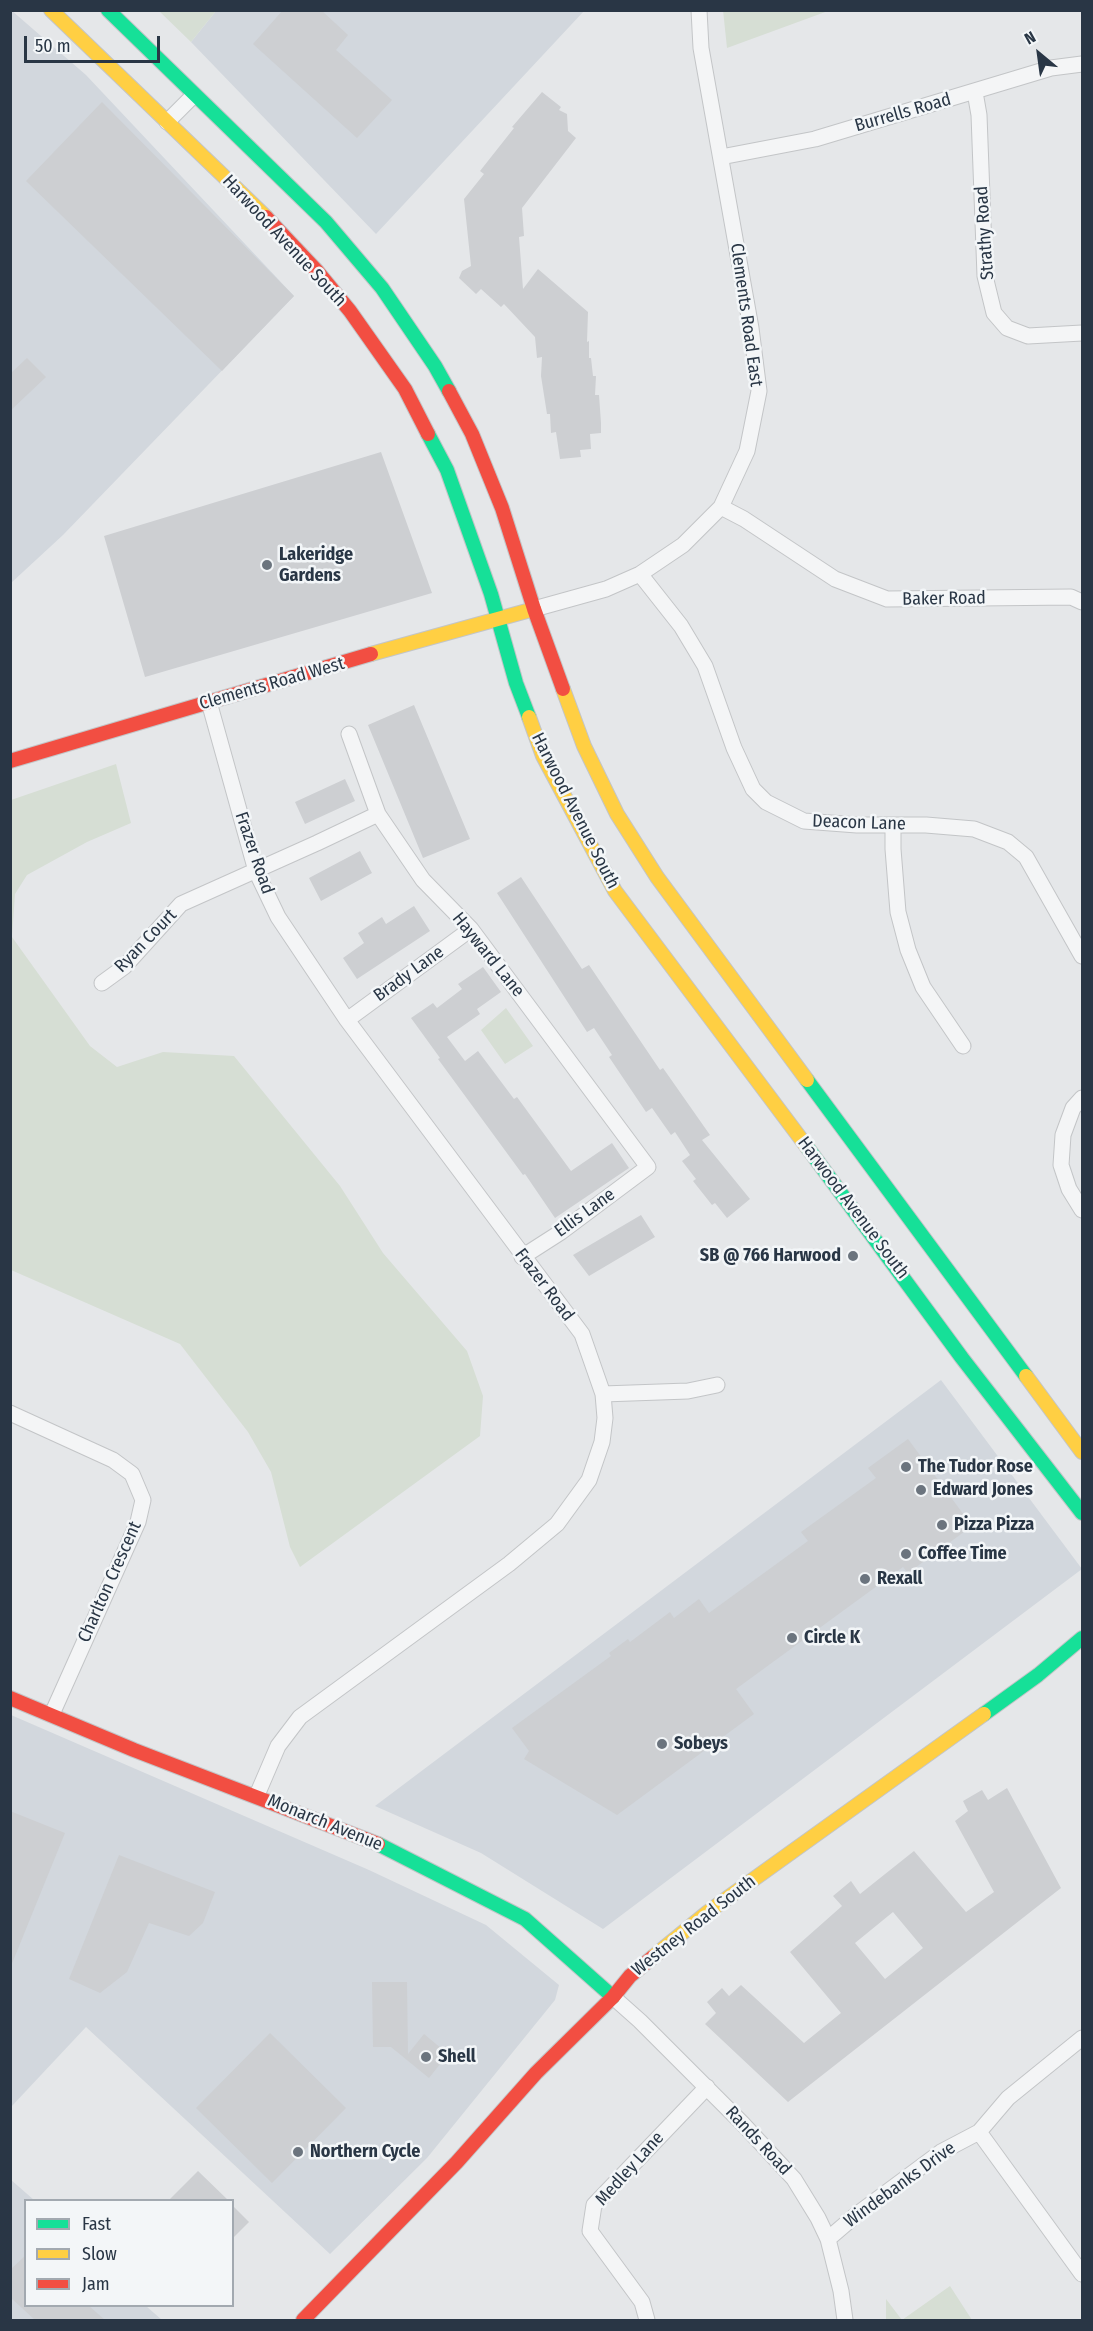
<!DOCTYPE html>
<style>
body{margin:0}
#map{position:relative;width:1093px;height:2331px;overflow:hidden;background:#e5e7e9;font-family:"Fira Sans Condensed",sans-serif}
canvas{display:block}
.frame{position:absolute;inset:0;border:12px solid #293645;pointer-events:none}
.legend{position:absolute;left:24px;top:2199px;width:210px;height:108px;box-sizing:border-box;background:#f3f6f8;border:2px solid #a2a9b0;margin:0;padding:8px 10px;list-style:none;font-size:18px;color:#293645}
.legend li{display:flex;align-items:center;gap:12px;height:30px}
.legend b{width:30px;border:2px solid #a2a9b0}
.north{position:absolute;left:1009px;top:24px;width:60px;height:60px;-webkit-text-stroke:4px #f3f6f8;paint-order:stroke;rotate:331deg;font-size:16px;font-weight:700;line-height:24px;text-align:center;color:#293645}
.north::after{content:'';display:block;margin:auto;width:21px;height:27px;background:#293645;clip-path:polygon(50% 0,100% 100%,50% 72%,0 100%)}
.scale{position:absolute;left:24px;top:36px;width:136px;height:27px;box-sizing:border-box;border:3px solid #293645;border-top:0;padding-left:8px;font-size:18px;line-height:21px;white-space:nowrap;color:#293645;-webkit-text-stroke:4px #f3f6f8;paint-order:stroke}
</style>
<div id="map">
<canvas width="1093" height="2331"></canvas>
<div class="frame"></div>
<ul class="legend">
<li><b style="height:8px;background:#16e098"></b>Fast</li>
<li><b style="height:8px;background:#ffcf43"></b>Slow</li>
<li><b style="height:8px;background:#f24e42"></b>Jam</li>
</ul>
<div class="north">N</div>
<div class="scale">50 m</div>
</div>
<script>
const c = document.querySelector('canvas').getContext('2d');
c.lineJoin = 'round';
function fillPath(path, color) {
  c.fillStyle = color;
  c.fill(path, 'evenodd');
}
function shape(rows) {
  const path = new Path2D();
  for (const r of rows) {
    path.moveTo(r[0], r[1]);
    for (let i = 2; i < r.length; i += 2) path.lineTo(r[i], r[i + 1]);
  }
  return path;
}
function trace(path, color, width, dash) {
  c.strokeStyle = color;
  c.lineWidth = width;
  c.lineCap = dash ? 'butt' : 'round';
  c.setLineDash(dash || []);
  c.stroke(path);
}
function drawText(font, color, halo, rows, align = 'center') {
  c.font = font + ' "Fira Sans Condensed",sans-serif';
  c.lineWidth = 5;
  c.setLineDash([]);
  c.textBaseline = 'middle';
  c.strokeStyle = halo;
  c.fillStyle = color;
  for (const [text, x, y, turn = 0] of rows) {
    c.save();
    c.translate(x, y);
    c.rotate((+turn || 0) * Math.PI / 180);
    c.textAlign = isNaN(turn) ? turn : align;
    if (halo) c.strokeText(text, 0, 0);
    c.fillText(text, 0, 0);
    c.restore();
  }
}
fillPath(shape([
 [11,10,86,75,294,296,63,535,11,583],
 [216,11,584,11,376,234,191,42],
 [941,1380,1082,1569,603,1929,481,1853,375,1806],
 [11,1715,369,1870,486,1925,559,1985,555,2000,427,2158,330,2254,86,2027,11,2107],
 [10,2179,34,2200,26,2200,26,2306,146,2306,162,2320,11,2320]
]), '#d2d7dd');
fillPath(shape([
 [723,10,828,10,828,11,727,48],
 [159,11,216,11,191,42],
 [116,764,131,823,87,842,27,875,15,894,12,937,90,1046,117,1067,163,1052,234,1056,340,1186,383,1253,467,1351,483,1396,480,1436,300,1567,290,1547,271,1472,248,1432,180,1344,11,1270,11,800],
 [506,1008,533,1046,505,1064,481,1030],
 [950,2286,972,2320,886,2320,886,2299,902,2320]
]), '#d6ded4');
fillPath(shape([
 [283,10,321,10,348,35,336,50,392,100,357,138,253,44],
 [542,92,561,107,559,110,567,114,568,131,576,138,522,208,524,236,519,237,523,289,538,269,588,312,587,342,589,341,589,358,591,358,593,376,596,376,595,395,599,395,601,423,601,433,590,434,591,449,580,450,581,457,560,459,556,432,551,433,550,414,547,414,541,376,542,357,537,358,535,337,504,304,501,307,481,289,476,294,459,278,462,271,471,266,464,199,484,174,480,171,514,128,512,127],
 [102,102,294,296,222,371,26,181],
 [27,358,46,377,10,411,10,374],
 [381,452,432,593,145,677,104,536],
 [414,705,470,839,423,858,368,725],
 [345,779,355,801,305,824,295,802],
 [360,851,372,873,321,901,309,878],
 [521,877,582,969,589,965,660,1070,663,1068,710,1135,702,1140,750,1199,727,1218,715,1203,712,1205,693,1181,696,1179,682,1161,690,1155,675,1132,671,1135,652,1108,646,1112,609,1057,612,1055,594,1028,587,1032,497,893],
 [414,906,430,931,357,979,343,958,364,943,358,933,382,917,386,924],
 [483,967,501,992,477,1009,480,1014,447,1037,465,1061,478,1051,514,1099,517,1097,571,1171,612,1143,629,1168,555,1218,525,1174,523,1175,438,1059,440,1058,411,1018,433,1003,437,1008,462,989,458,984],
 [641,1215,655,1237,589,1276,573,1255],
 [908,1439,972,1526,908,1573,903,1567,736,1689,754,1714,617,1815,524,1759,529,1751,512,1728,611,1656,609,1653,628,1639,630,1642,670,1612,674,1618,699,1599,709,1613,808,1541,801,1532,876,1478,868,1468],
 [1007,1788,1061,1888,788,2102,705,2024,716,2013,707,2002,722,1988,729,1996,741,1985,804,2043,841,2013,790,1952,842,1906,833,1896,851,1881,860,1894,914,1851,966,1912,994,1892,955,1821,968,1811,963,1801,982,1790,988,1800],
 [893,1912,923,1948,885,1979,855,1943],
 [10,1811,65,1833,11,1966,10,1966],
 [119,1855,215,1892,203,1923,189,1936,149,1923,127,1972,100,1993,69,1979],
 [372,1982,407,1982,408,2054,424,2034,448,2054,429,2078,391,2047,373,2047],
 [270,2033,346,2108,272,2183,196,2108],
 [198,2171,228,2200,169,2200],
 [232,2205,249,2222,232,2239],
 [26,2255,26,2306,89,2306,105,2320,35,2320,10,2297,10,2270]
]), '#cdcfd2');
const street = shape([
 [975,92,979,115,985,276,994,313,1007,328,1028,336,1082,333],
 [167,122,194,95],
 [721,157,815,139,1051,68,1082,64],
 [721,507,744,519,835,579,887,599,1071,597,1082,602],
 [640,574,681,626,705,666,734,748,753,789,766,802,804,821,857,825,926,825,974,829,1008,842,1026,857,1082,956],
 [534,609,606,589,640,574,683,545,721,507,747,451,759,391,751,328,701,48,699,10],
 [209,702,256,871,278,917,347,1020,582,1334,603,1394,605,1418,602,1442,589,1480,557,1524,509,1564,300,1717,278,1746,257,1795],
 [349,734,378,814,423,880,471,929,648,1167,561,1232,522,1257],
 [893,826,893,849,898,912,908,950,923,987,963,1046],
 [102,983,124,967,181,904,317,843,378,814],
 [347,1020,471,929],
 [1082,1098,1073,1108,1063,1135,1061,1165,1069,1189,1082,1210],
 [603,1394,688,1391,717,1385],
 [10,1413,113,1460,132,1474,143,1500,138,1522,52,1714],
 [613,1997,640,2021,743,2124,794,2179,818,2218,828,2239,841,2291,845,2320],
 [979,2132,1082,2274],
 [828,2239,856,2215,941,2152,979,2132,1008,2098,1082,2038],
 [647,2320,642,2302,590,2231,594,2205,707,2087]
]);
const fast = shape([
 [108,10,326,222,382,288,435,366,449,391],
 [428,434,447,470,491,594,516,683,529,717],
 [807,1080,1026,1376],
 [807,1147,962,1358,1082,1513],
 [984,1714,1038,1675,1082,1638],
 [378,1844,525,1919,613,1997]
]);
const slow = shape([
 [51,10,266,217],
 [371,654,534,609],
 [563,689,584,746,617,814,657,877,807,1080],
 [529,717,543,756,615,891,807,1147],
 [1026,1376,1082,1452],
 [653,1957,708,1912,984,1714]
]);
const jam = shape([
 [266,217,317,271,350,311,405,389,428,434],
 [449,391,472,434,502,508,534,609,563,689],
 [10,761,371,654],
 [10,1698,134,1750,378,1844],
 [303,2320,457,2162,536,2073,613,1997,630,1976,653,1957]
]);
trace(street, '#c3c5c7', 17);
trace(fast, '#c3c5c7', 16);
trace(slow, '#c3c5c7', 16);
trace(jam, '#c3c5c7', 16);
trace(street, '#f4f5f6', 15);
trace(fast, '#16e098', 14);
trace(slow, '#ffcf43', 14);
trace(jam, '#f24e42', 14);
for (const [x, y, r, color] of [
 [267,565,6,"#6b747e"],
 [853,1256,6,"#6b747e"],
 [906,1467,6,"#6b747e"],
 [921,1490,6,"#6b747e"],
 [942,1525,6,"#6b747e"],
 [906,1554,6,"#6b747e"],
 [865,1579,6,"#6b747e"],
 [792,1638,6,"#6b747e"],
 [662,1744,6,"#6b747e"],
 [426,2057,6,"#6b747e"],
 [298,2152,6,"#6b747e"]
]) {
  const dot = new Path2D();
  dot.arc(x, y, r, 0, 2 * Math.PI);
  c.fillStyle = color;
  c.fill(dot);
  trace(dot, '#f3f6f8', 2);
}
drawText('18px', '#293645', '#f3f6f8', [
 ["Burrells Road",903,113,-16],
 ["Strathy Road",985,233,-94],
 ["Harwood Avenue South",284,241,47],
 ["Clements Road East",746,315,82],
 ["Baker Road",944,599,-1],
 ["Clements Road West",272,684,-16],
 ["Harwood Avenue South",575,811,63],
 ["Deacon Lane",859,823,2],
 ["Frazer Road",254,853,71],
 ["Ryan Court",146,941,-46],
 ["Hayward Lane",488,955,51],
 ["Brady Lane",409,974,-36],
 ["Harwood Avenue South",853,1208,53],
 ["Ellis Lane",585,1213,-36],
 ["Frazer Road",544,1285,53],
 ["Charlton Crescent",110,1582,-66],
 ["Monarch Avenue",325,1823,22],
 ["Westney Road South",694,1926,-38],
 ["Rands Road",758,2141,47],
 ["Medley Lane",630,2169,-48],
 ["Windebanks Drive",900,2185,-36]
]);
drawText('bold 18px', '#293645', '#f3f6f8', [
 ["Lakeridge",279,555],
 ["Gardens",279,576],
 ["SB @ 766 Harwood",841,1256,"right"],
 ["The Tudor Rose",918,1467],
 ["Edward Jones",933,1490],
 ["Pizza Pizza",954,1525],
 ["Coffee Time",918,1554],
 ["Rexall",877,1579],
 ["Circle K",804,1638],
 ["Sobeys",674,1744],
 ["Shell",438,2057],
 ["Northern Cycle",310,2152]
], 'left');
</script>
